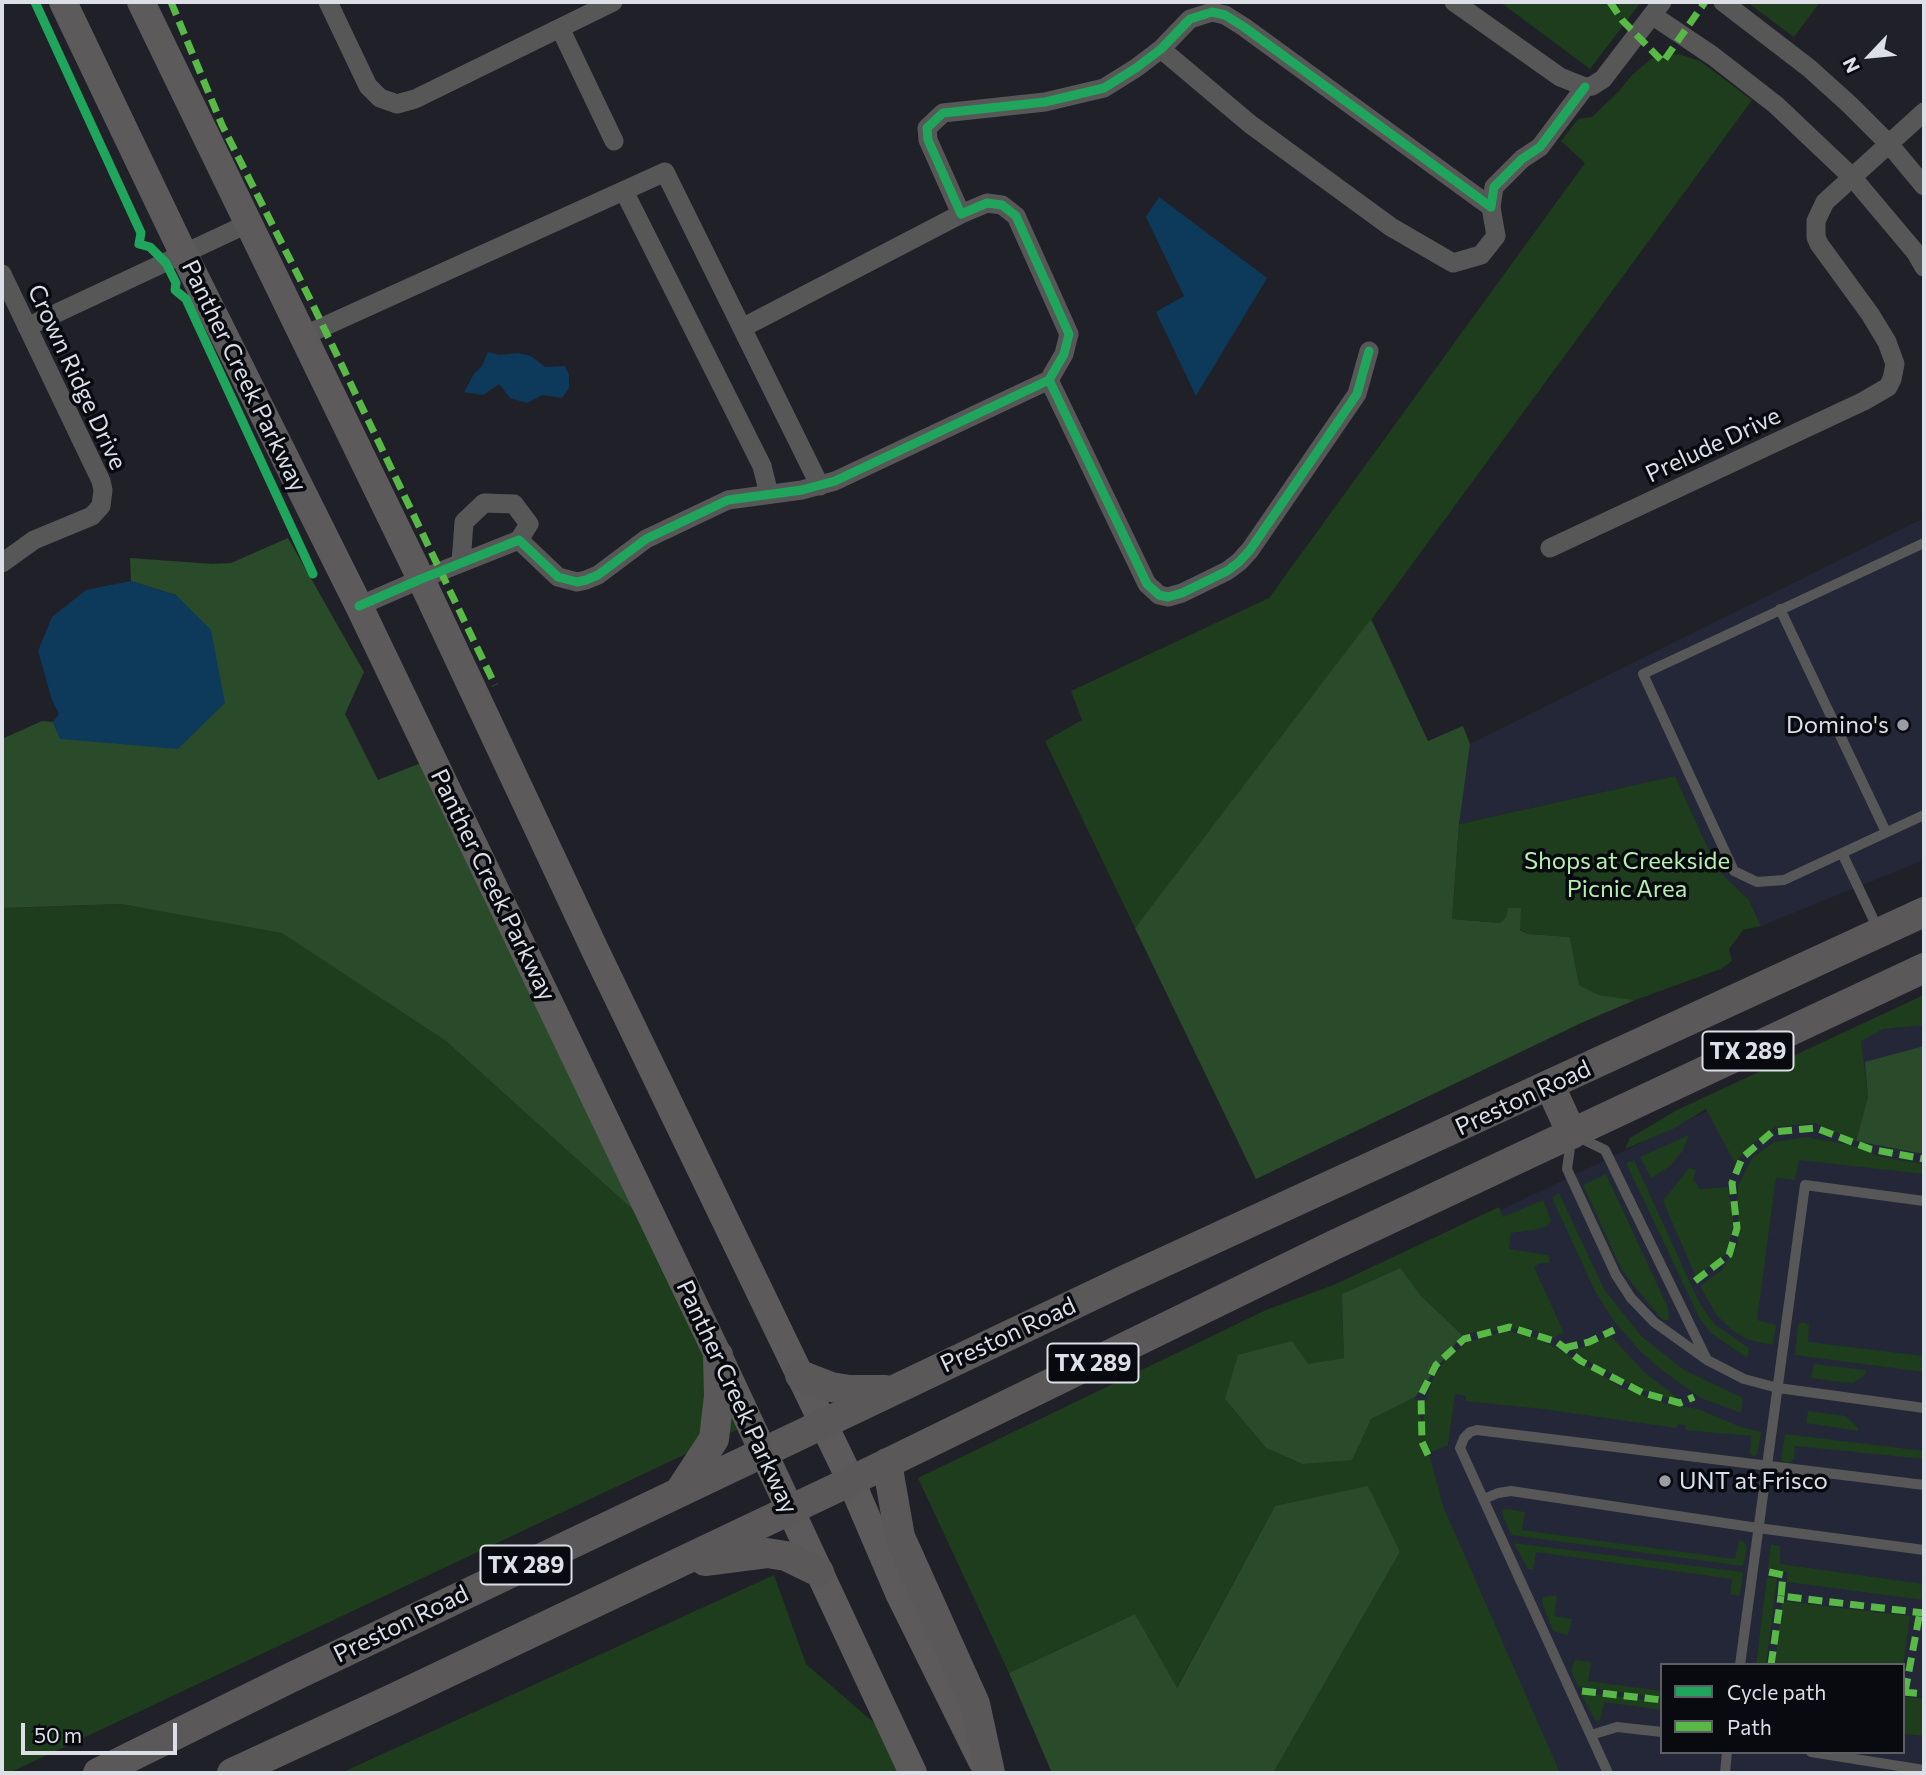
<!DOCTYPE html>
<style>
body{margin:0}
#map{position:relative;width:1926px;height:1775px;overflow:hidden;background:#202128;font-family:Commissioner,sans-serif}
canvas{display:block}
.frame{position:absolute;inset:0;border:4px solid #dddfe7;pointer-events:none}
.legend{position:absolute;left:1660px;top:1663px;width:245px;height:91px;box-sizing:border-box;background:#080a0f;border:2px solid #5d5f65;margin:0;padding:9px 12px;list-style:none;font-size:21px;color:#dddfe7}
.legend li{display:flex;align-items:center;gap:14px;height:35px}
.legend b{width:35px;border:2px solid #5d5f65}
.north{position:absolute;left:1835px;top:21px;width:70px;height:70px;-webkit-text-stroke:5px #080a0f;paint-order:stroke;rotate:244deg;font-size:19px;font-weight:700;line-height:28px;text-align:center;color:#dddfe7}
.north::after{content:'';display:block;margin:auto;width:24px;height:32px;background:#dddfe7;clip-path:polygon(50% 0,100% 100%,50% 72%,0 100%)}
.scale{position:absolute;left:21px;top:1723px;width:156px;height:32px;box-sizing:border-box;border:4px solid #dddfe7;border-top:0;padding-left:9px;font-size:21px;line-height:24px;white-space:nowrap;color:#dddfe7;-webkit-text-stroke:5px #080a0f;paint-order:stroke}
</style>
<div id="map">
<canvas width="1926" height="1775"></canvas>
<div class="frame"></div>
<ul class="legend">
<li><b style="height:9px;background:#20a55d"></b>Cycle path</li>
<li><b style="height:9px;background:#58b947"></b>Path</li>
</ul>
<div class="north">N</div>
<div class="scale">50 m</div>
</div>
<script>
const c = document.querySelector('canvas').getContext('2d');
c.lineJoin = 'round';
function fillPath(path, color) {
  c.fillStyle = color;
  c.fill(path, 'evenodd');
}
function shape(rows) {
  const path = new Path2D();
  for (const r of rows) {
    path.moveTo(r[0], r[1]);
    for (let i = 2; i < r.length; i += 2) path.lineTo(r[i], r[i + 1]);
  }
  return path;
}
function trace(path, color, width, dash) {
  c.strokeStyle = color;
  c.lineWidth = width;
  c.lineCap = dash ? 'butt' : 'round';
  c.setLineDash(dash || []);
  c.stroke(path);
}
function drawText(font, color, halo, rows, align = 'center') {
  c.font = font + ' Commissioner,sans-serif';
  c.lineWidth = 7;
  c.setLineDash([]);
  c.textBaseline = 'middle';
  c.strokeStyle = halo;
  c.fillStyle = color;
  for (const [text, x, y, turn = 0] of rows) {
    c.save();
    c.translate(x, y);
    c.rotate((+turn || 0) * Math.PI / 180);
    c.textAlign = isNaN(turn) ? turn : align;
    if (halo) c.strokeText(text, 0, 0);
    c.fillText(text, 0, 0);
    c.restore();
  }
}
fillPath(shape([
 [1924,518,1924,860,1761,926,1749,900,1718,870,1675,776,1458,824,1470,744],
 [1924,1007,1924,1773,1541,1773,1320,1297],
 [1662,1665,1903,1665,1903,1752,1662,1752]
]), '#232737');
fillPath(shape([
 [1500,2,1641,2,1590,69],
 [1747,2,1820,2,1794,37],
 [1678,54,1700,61,1752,100,1355,642,1135,928,1045,741,1082,720,1071,691,1269,598,1585,163,1561,141,1578,119,1592,117,1619,91,1632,75,1651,59],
 [1675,776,1718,870,1749,900,1761,926,1743,930,1729,949,1732,961,1721,969,1635,1000,1599,995,1579,985,1570,937,1528,934,1520,929,1520,908,1500,923,1452,919,1459,824],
 [121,904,282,932,446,1041,651,1226,743,1427,9,1773,2,1773,2,908],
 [1924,995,1924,1025,1883,1029,1861,1041,1868,1097,1856,1141,1815,1123,1775,1127,1752,1144,1735,1163,1706,1109,1673,1129,1625,1149,1630,1138,1677,1110],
 [1689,1135,1682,1152,1669,1167,1651,1178,1640,1157],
 [1806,1137,1849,1145,1881,1157,1924,1164,1924,1174,1799,1160,1795,1180,1776,1178,1757,1320,1776,1325,1773,1345,1749,1340,1735,1332,1717,1316,1700,1286,1721,1271,1738,1244,1738,1185,1752,1158,1774,1142],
 [1634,1160,1699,1302,1714,1324,1749,1348,1747,1358,1711,1333,1700,1319,1626,1163],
 [1689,1168,1696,1170,1693,1179,1700,1189,1728,1187,1734,1223,1726,1254,1696,1277,1663,1201],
 [1606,1174,1668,1308,1669,1320,1663,1320,1630,1281,1620,1266,1583,1185],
 [1559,1193,1604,1289,1641,1336,1684,1370,1743,1398,1741,1413,1701,1398,1663,1371,1640,1351,1614,1321,1596,1293,1552,1198],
 [1543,1200,1551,1220,1547,1226,1539,1229,1511,1233,1509,1249,1548,1255,1550,1263,1540,1263,1534,1267,1564,1333,1553,1338,1529,1328,1480,1331,1462,1335,1421,1296,1399,1268,1342,1294,1344,1358,1308,1365,1225,1399,1266,1448,1302,1464,1371,1419,1415,1397,1424,1431,1424,1409,1432,1381,1445,1360,1468,1342,1506,1331,1535,1337,1562,1351,1622,1388,1667,1404,1698,1409,1741,1427,1761,1432,1757,1455,1753,1456,1750,1453,1751,1436,1685,1430,1686,1425,1678,1424,1676,1428,1543,1409,1465,1401,1466,1396,1455,1394,1448,1445,1429,1453,1443,1506,1560,1773,1273,1773,1400,1552,1275,1506,1176,1689,1135,1614,1009,1673,918,1478,1266,1310,1336,1284,1499,1207,1503,1217],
 [1803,1322,1809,1325,1808,1342,1924,1356,1924,1372,1795,1355,1798,1325],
 [1609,1334,1643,1371,1675,1396,1674,1400,1633,1387,1576,1353,1575,1349,1591,1345],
 [1814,1364,1866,1370,1865,1375,1853,1383,1833,1381,1811,1378],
 [1808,1411,1846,1416,1858,1428,1858,1431,1806,1423],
 [1785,1434,1924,1451,1924,1459,1795,1446,1794,1458,1791,1462,1785,1463,1781,1459],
 [1506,1509,1525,1512,1522,1530,1594,1540,1735,1559,1739,1540,1743,1541,1747,1546,1743,1566,1511,1535,1503,1516,1502,1511],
 [1514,1543,1743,1572,1741,1589,1739,1596,1730,1594,1732,1579,1536,1552,1533,1570,1528,1569],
 [1771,1544,1780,1546,1780,1564,1924,1584,1924,1600,1787,1582,1787,1572,1768,1569],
 [774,1575,806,1664,894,1740,910,1773,341,1773],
 [1767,1577,1777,1578,1766,1665,1756,1665],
 [1548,1596,1557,1596,1554,1616,1572,1619,1568,1635,1553,1631,1542,1602,1543,1597],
 [1782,1601,1910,1616,1903,1667,1903,1665,1775,1665],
 [1575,1660,1591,1662,1588,1681,1662,1691,1662,1698,1578,1686,1571,1670],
 [1590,1693,1662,1702,1662,1710,1604,1702,1600,1721,1595,1720,1581,1694],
 [1903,1696,1924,1699,1924,1736,1903,1734]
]), '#1d3d1d');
fillPath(shape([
 [288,538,364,672,345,714,378,780,421,763,651,1226,446,1041,282,933,121,904,2,908,2,739,42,721,53,722,61,739,176,595,131,581,130,558,212,564,231,563],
 [1371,619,1428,741,1463,726,1470,744,1459,824,1452,919,1500,923,1506,918,1508,908,1521,908,1520,930,1528,934,1570,937,1579,985,1599,995,1635,1000,1581,1023,1256,1179,1135,928],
 [1924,1046,1924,1154,1856,1141,1868,1097,1865,1062],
 [1400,1268,1421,1296,1462,1335,1415,1397,1371,1419,1352,1460,1302,1464,1266,1448,1225,1399,1238,1355,1292,1341,1308,1364,1344,1358,1342,1294],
 [1368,1486,1400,1552,1273,1773,1052,1773,1009,1673,1135,1614,1177,1688,1275,1506]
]), '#2a4b2a');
fillPath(shape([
 [1159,197,1267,278,1196,396,1156,312,1184,296,1146,217],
 [488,352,499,355,518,353,531,356,545,367,565,366,569,375,569,388,562,398,542,395,527,403,510,398,499,384,483,395,464,392,474,374,482,366],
 [131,581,176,595,211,630,225,703,178,749,60,739,53,722,59,714,52,700,38,651,52,617,86,590]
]), '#0d3a5a');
trace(shape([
 [1924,543,1643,674,1734,871,1757,882,1784,880,1924,815],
 [1780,609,1886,832],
 [1842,853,1878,929],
 [1572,1134,1605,1150,1707,1360,1654,1322,1631,1298,1616,1275,1567,1169,1572,1134],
 [1707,1360,1744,1379,1778,1388,1924,1408],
 [1484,1499,1498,1493,1511,1491,1758,1528,1924,1550],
 [1740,1665,1805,1185,1924,1201],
 [1591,1735,1617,1727,1662,1732],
 [1811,1752,1924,1770],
 [1608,1773,1460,1448,1464,1438,1470,1432,1477,1430,1924,1485],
 [1725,1773,1727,1752]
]), '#585758', 10);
trace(shape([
 [328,2,368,86,380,98,397,104,415,99,613,2],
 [1454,2,1560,77,1585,87,1592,86,1603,79,1662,2],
 [1723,2,1809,68,1850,105,1889,144,1924,186],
 [1652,15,1713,56,1776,105,1853,178,1916,253,1924,267],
 [560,28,614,141],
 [1161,49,1250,124,1391,227,1453,263,1481,255,1496,236,1491,207],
 [624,191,762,466,769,494],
 [2,274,101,481,103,490,101,506,92,516,34,540,2,563],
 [27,327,247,224],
 [742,328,961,214],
 [303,336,665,172,820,486],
 [1369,351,1357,394,1250,550,1239,562,1227,571,1182,593,1168,597,1159,595,1147,584,1049,380,1064,354,1069,334,1016,216,1002,205,987,203,961,214,928,140,927,128,943,113,1045,102,1104,88,1136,68,1161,49,1190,19,1212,12,1225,15,1244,27,1491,207,1494,187,1522,159,1540,147,1585,87],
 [1550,548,1864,401,1888,387,1892,379,1895,364,1887,342,1870,314,1819,244,1816,237,1816,221,1825,202,1924,112],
 [461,563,464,522,484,503,514,504,529,524,519,540],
 [359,606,421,579,519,540,558,577,577,582,586,580,598,575,646,539,728,500,802,490,835,481,1049,380]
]), '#585758', 19);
trace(shape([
 [63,2,184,255,359,606,718,1355,913,1773],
 [141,2,421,579,595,950,851,1481,899,1593,982,1761]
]), '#5c5a5b', 28);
trace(shape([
 [1550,1086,1572,1134],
 [800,1375,831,1387,849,1390,885,1390],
 [887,1463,900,1537,975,1704,990,1773],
 [680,1491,714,1439,719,1396,718,1355],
 [705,1561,767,1553,786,1556,819,1572],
 [98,1773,290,1678,1127,1279,1924,912],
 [232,1773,392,1699,851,1481,1334,1245,1924,968]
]), '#5b585a', 30);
trace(shape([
 [171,2,222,125,312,303,495,685],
 [1610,2,1622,20,1663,62,1705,2],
 [1695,1281,1729,1255,1737,1228,1732,1183,1742,1158,1772,1132,1816,1128,1870,1149,1924,1159],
 [1564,1348,1589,1342,1614,1330],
 [1428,1455,1422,1442,1421,1395,1436,1365,1464,1339,1510,1327,1557,1342,1581,1361,1643,1393,1680,1403,1694,1397],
 [1769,1572,1783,1575,1781,1596,1924,1613],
 [1771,1665,1781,1596],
 [1582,1691,1662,1700],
 [1903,1692,1924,1694],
 [1905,1692,1920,1612]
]), '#58b947', 7, [14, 7]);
trace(shape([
 [35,2,141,233,139,244,150,247,166,263,176,283,175,290,186,299,313,574],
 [1369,351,1357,394,1250,550,1239,562,1227,571,1182,593,1168,597,1159,595,1147,584,1049,380,1064,354,1069,334,1016,216,1002,205,987,203,961,214,928,140,927,128,943,113,1045,102,1104,88,1136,68,1161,49,1190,19,1212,12,1225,15,1244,27,1491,207,1494,187,1522,159,1540,147,1585,87],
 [359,606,421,579,519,540,558,577,577,582,586,580,598,575,646,539,728,500,802,490,835,481,1049,380]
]), '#20a55d', 9);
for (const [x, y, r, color] of [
 [1903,725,7,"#9b9ca4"],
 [1665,1481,7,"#9b9ca4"]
]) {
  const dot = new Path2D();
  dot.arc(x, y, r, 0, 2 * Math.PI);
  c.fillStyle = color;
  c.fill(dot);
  trace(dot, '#080a0f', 2.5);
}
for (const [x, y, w] of [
 [1748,1051,91],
 [1093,1363,91],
 [526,1565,91]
]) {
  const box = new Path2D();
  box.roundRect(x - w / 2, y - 19.5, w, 39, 5);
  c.fillStyle = '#080a0f';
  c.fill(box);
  trace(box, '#dddfe7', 2);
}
drawText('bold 23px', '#dddfe7', null, [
 ["TX 289",1748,1051],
 ["TX 289",1093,1363],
 ["TX 289",526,1565]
]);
drawText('24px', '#dddfe7', '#080a0f', [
 ["Panther Creek Parkway",244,376,64],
 ["Crown Ridge Drive",77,377,65],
 ["Prelude Drive",1713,445,-25],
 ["Panther Creek Parkway",493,885,64],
 ["Preston Road",1523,1098,-25],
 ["Preston Road",1008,1335,-25],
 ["Panther Creek Parkway",737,1397,65],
 ["Preston Road",401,1624,-26]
]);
drawText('24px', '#dddfe7', '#080a0f', [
 ["Domino's",1889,725],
 ["UNT at Frisco",1679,1481,"left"]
], 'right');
drawText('24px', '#b4f1af', '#080a0f', [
 ["Shops at Creekside",1627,861],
 ["Picnic Area",1627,889]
]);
</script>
